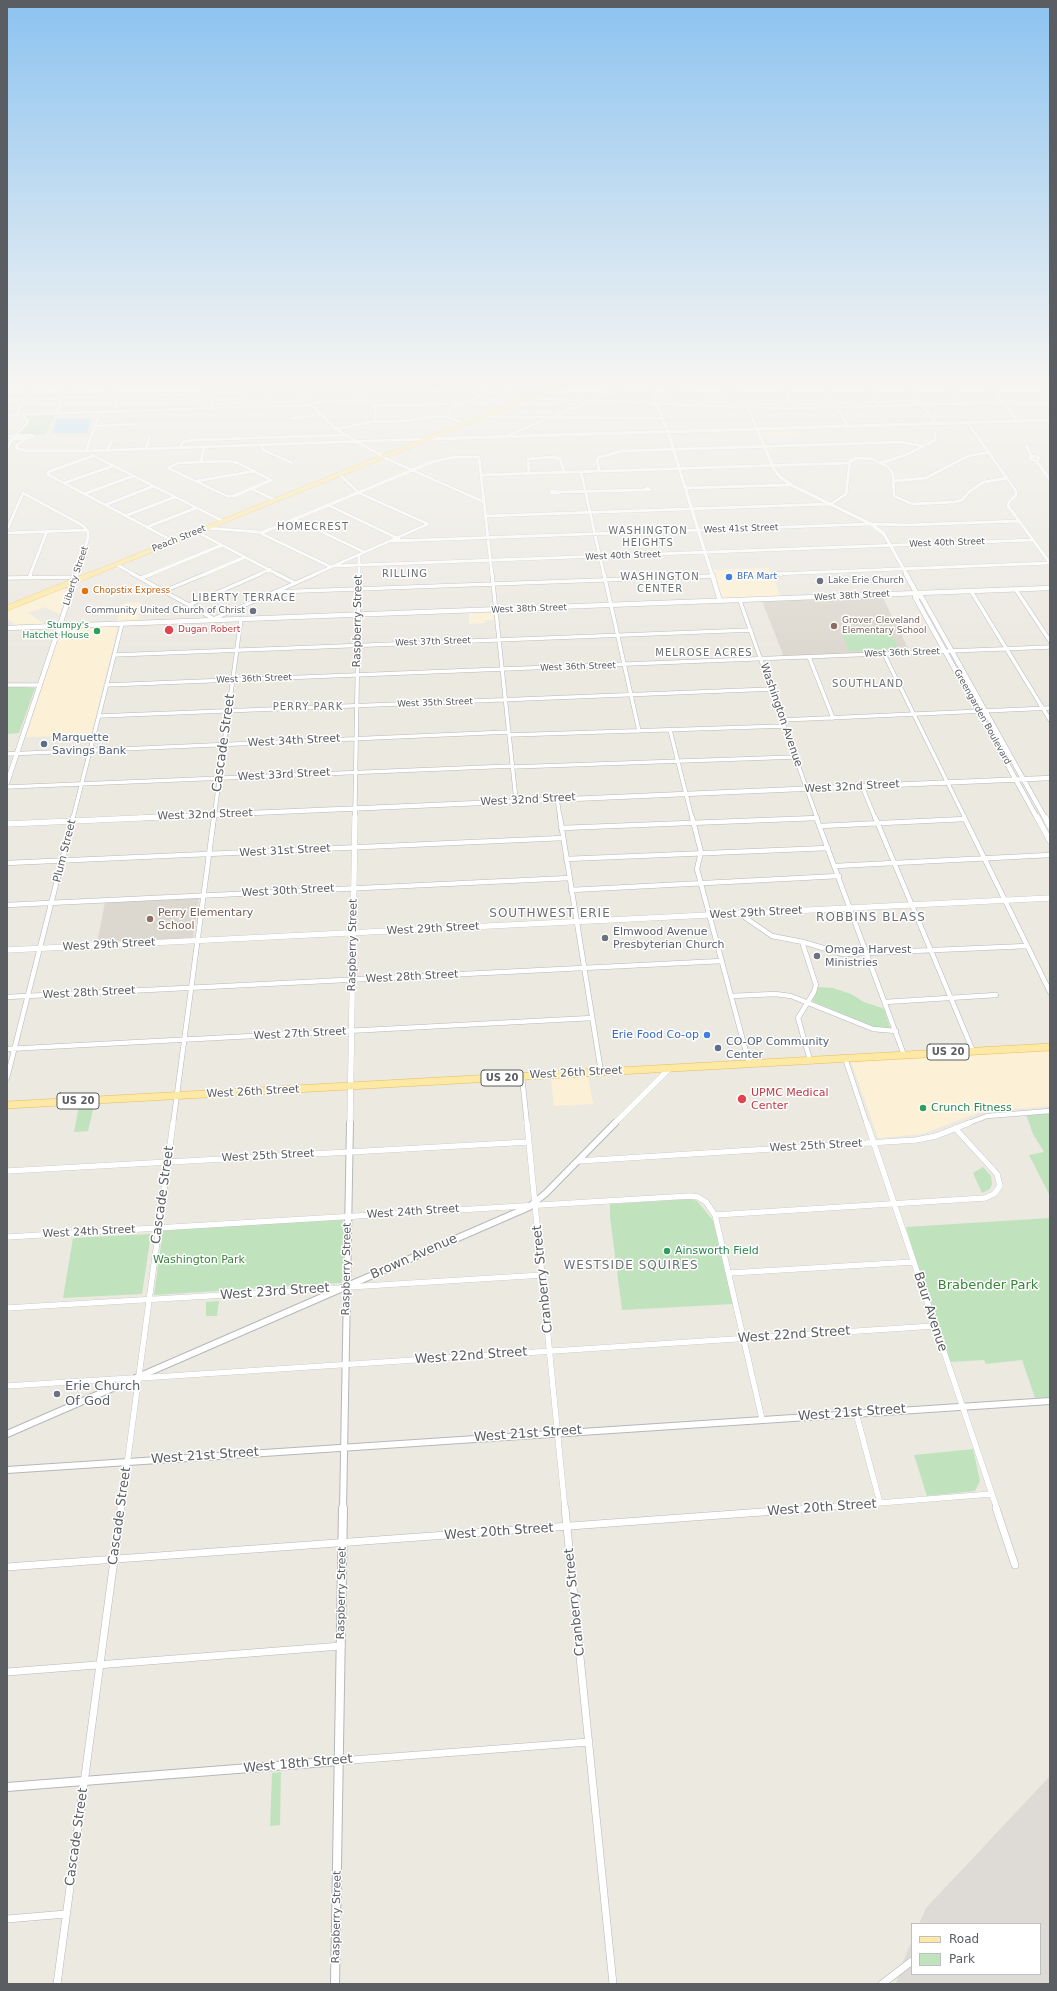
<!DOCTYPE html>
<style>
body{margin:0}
#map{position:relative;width:1057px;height:1991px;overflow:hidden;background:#ece9e1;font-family:"DejaVu Sans",sans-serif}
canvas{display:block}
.frame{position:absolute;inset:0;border:8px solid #5a5e62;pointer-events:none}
.legend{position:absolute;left:911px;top:1923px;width:130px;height:52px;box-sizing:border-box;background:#fff;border:1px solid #bdbfc0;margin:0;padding:5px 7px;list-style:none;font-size:12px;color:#5a5e62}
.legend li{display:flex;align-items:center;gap:8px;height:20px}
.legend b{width:20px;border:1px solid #bdbfc0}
</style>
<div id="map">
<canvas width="1057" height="1991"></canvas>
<div class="frame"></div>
<ul class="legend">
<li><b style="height:5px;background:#fce9a6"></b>Road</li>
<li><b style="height:11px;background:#c0e3be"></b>Park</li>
</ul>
</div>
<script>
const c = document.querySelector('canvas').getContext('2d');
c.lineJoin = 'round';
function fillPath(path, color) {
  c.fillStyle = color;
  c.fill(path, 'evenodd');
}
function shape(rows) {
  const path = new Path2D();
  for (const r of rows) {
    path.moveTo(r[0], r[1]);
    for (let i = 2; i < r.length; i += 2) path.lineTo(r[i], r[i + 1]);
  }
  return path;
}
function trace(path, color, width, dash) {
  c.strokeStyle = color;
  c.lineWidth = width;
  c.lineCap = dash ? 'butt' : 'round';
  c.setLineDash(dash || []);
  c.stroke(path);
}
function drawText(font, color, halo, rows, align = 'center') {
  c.font = font + ' "DejaVu Sans",sans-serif';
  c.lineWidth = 3;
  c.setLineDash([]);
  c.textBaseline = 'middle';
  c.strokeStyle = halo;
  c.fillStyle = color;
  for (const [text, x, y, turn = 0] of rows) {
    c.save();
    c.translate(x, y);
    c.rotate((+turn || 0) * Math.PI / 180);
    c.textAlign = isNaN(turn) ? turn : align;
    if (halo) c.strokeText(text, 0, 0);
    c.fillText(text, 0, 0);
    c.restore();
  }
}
fillPath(shape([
 [525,388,536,392,508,404,496,400],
 [797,429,800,437,763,438,760,430],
 [769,568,781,597,722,599,712,570],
 [63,588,68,590,60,614,44,607,28,613,44,624,16,625,7,619,7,610],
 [129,602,142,603,138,621,117,622,121,605],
 [469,612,493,612,494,620,485,620,485,623,469,624],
 [118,626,91,735,26,737,61,629],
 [1050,1050,1050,1106,980,1112,922,1134,878,1138,851,1061],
 [588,1076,593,1104,554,1106,551,1078]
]), '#fcf1d6');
fillPath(shape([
 [1050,1776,1050,1984,896,1984,899,1971,912,1940,912,1974,1040,1974,1040,1924,919,1924,926,1908]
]), '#dedbd6');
fillPath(shape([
 [882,596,910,652,784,657,762,601],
 [199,898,193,938,97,943,105,902]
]), '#dcd8cf');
fillPath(shape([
 [55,414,45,435,18,434,30,421,25,416],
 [891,632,899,649,849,651,842,634],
 [7,686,35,688,19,733,7,734],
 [818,987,833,988,851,994,864,1002,882,1008,884,1009,890,1028,876,1028,814,1002,812,1000],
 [79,1106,94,1106,88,1131,74,1132],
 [1050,1113,1050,1196,1029,1155,1044,1152,1033,1134,1026,1114],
 [983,1167,991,1176,992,1184,990,1189,982,1193,973,1173],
 [691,1199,697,1201,713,1220,733,1304,622,1310,610,1217,610,1204],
 [1050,1218,1050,1397,1035,1398,1022,1360,986,1364,984,1360,950,1362,927,1298,906,1227],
 [341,1219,344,1221,343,1279,341,1283,154,1295,163,1230],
 [151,1234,142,1294,63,1298,73,1238],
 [219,1301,217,1316,206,1316,206,1302],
 [973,1449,980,1481,975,1491,927,1496,914,1455],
 [281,1772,280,1825,270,1826,272,1773]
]), '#c0e3be');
fillPath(shape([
 [57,419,92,419,87,433,52,433]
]), '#a2d9fc');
const minorFar4 = shape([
 [284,380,339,431,387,459,484,502],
 [346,380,346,389,375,405],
 [446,380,446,388],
 [552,380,561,385],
 [780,380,795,409],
 [820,380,848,426],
 [864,380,880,406],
 [904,380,935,423],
 [944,380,962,404],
 [985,380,1018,421],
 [1050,390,1045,391,1050,400],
 [108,396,113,381],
 [528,398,788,409,1003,402],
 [654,398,696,380],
 [7,400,315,390,444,388,471,392,509,406],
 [308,403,366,400],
 [375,405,461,404],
 [375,405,375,421],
 [695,405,751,380],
 [212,408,217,380],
 [748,408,757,429],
 [114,411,120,396],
 [56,413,69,383],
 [17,414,33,380],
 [7,415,311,405],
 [448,417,448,411,451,408,497,390,508,380],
 [481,417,662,418],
 [553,417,640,380],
 [291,418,321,415],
 [967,422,1016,491,1016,495,1009,502,1008,506,1050,563],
 [95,426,138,424],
 [336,429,372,422,405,421,431,417,448,417,464,424],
 [7,436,31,435,34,437],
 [505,437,546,419],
 [12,439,34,437],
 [26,439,17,445,16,448,27,451,86,451,425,439],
 [261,445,263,450,292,463],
 [1026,445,1032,457],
 [180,447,183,442,193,440,346,435],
 [7,448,13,438,28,422,22,414],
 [146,448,150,437],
 [108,450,111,443],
 [86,451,100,412],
 [92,455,223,521],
 [93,456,50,471,47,474,173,541],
 [1034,456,1039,458,1037,462,1030,458,1034,456],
 [229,461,238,463,271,480,234,496,227,496,168,468,177,463,229,461],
 [201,462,204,447],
 [1037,462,1050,480],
 [881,463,906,455,935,440,935,434],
 [599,471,597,458,622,451,901,442,923,446],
 [581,472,604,575],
 [529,473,528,459,552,457,560,459,564,472],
 [339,474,359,493,428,524],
 [481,475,849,463],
 [197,481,255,471],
 [893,481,926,478,968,456,989,452],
 [64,483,113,466],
 [647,488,650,490,643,490,647,488],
 [685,488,791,485],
 [252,489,275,500],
 [552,491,556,491,559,493,551,493,552,491],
 [559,492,643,490],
 [84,494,133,476],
 [831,504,846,494,850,461,857,458,873,459,888,467,893,474,894,496,912,504,955,502,962,500,970,491,984,482,1007,478],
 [105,505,154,486],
 [328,505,399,539],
 [125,516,175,497],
 [486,516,830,504],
 [295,519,364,552],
 [147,527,196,508],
 [206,528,258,532,331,567],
 [7,530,23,493,82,525,88,531,88,538,77,575],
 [197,532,279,575],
 [7,533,87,530],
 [261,533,432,462,455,457,479,457,492,575],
 [392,541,870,524,907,525,1019,521],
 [116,564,135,575],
 [334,566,1033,540],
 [773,574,1050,563],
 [30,575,47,531],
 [149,575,222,545],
 [203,575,245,557],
 [257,575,270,569],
 [313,575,428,524],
 [359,575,359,555]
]);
const minorFar3 = shape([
 [133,574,214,619],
 [277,574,295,583],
 [492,574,516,800],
 [604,574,639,731],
 [773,574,782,574],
 [7,578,77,577],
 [29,578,31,574],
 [141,578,152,574],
 [75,580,77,574],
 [1016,590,1050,641],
 [164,591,205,574],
 [971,591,1050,720],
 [274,592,712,576],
 [740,601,817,818],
 [189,605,260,574],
 [211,620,316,574],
 [884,654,965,818],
 [114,655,751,630],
 [809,657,833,718],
 [7,685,40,685],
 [106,685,1050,647],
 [99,716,772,689],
 [782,720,1050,708],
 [670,730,692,818],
 [509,735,784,726],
 [7,754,509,732],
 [512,767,795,757],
 [862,786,875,818],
 [7,787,512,766],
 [557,798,560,818],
 [355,808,359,574],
 [73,818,122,624],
 [214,818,241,619],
 [811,818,817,818]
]);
const minorFar2 = shape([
 [560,817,601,1072],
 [692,817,701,852,697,869,749,1063],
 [816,817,904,1055],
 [875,817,973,1051],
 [964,817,1050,992],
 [820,826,965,819],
 [561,828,817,818],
 [566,859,828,848],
 [7,863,563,838],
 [835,866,1050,855],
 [571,890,839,876],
 [7,905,570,878],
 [740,914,772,936,803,942,843,954,1027,946],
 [802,942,816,985,814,992,798,1018,810,1060],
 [731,996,775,994,791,996,873,1029,896,1031],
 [7,997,722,961],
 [885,1002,996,995],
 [7,1049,592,1018],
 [845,1058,867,1124],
 [522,1077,527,1124],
 [7,1078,73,817],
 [173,1124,214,817],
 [966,1124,987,1116,1050,1111]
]);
const minorFar1 = shape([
 [527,1123,565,1509],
 [867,1123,997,1509],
 [578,1161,916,1140,936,1136,969,1123],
 [7,1171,529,1142],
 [715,1215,985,1198,994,1194,1000,1186,997,1174,955,1128],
 [7,1237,690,1196,698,1197,706,1202,715,1215,762,1419],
 [730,1273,913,1262],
 [348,1287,543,1275],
 [7,1308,341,1288],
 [140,1378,934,1326],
 [7,1386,132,1378],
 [856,1413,880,1503],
 [121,1509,173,1123],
 [804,1509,991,1494]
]);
const minor = shape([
 [565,1508,613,1984],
 [996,1508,1015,1565],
 [7,1567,817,1508],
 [7,1672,341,1646],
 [339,1761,589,1742],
 [7,1919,66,1914],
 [57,1984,121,1508],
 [882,1984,912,1961]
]);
const tertiaryFar4 = shape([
 [646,380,668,432,712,575],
 [7,384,164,380],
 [757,429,774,469,780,477,793,486,871,524,884,534,907,575],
 [427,439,1050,420]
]);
const tertiaryFar3 = shape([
 [712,574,720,601],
 [906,574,918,596],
 [7,783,75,580],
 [138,818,1050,778],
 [355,818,355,808],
 [1037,818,915,597,921,596,1045,818]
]);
const tertiaryFar2 = shape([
 [1037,817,1050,841],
 [1045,817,1050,827],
 [7,824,161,817],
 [7,950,1050,898],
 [350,1124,355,817],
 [614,1124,670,1068]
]);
const tertiaryFar1 = shape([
 [7,1434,529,1207,546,1193,615,1123],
 [7,1470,1050,1401],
 [343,1509,350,1123]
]);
const tertiary = shape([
 [7,1787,339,1761],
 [335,1984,343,1508]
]);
const secondary = shape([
 [7,628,1050,588]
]);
const primaryFar2 = shape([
 [90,575,573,380]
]);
const primaryFar1 = shape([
 [7,608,92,574]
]);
const primary = shape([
 [7,1105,1050,1047]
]);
trace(minorFar4, '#b4b7bb', 3.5);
trace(minorFar3, '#b4b7bb', 4.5);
trace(minorFar2, '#b4b7bb', 5.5);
trace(minorFar1, '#b4b7bb', 6);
trace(minor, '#b4b7bb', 8);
trace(tertiaryFar4, '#b4b7bb', 4);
trace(tertiaryFar3, '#b4b7bb', 5.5);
trace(tertiaryFar2, '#b4b7bb', 6);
trace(tertiaryFar1, '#b4b7bb', 8);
trace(tertiary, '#b4b7bb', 10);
trace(secondary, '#b5b8bd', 5.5);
trace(primaryFar2, '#ecbb5b', 5);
trace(primaryFar1, '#ecbb5b', 6);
trace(primary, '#ecbb5b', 8);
trace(minorFar4, '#fff', 3);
trace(minorFar3, '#fff', 3.5);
trace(minorFar2, '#fff', 4.5);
trace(minorFar1, '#fff', 5.5);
trace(minor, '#fff', 7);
trace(tertiaryFar4, '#fff', 3.5);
trace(tertiaryFar3, '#fff', 4.5);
trace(tertiaryFar2, '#fff', 5.5);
trace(tertiaryFar1, '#fff', 6);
trace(tertiary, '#fff', 8);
trace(secondary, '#fff', 4.5);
trace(primaryFar2, '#fce9a6', 4.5);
trace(primaryFar1, '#fce9a6', 5.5);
trace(primary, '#fce9a6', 7);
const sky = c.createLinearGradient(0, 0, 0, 659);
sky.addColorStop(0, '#8cc3f0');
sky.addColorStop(0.58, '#f6f5f2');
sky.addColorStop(1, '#f6f5f200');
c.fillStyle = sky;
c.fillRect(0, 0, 1057, 659);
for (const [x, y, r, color] of [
 [729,577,4,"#3f7fe0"],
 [820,581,4,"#6b7280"],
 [85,591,4,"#e8710a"],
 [253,611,4,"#6b7280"],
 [834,626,4,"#8d6e63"],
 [169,630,5,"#e0444e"],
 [97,631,4,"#2e9e5b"],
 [44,744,4,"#5c6f8a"],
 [150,919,4,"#8d6e63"],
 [605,938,4,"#6b7280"],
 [817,956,4,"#6b7280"],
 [707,1035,4,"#3f7fe0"],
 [718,1048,4,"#5c6f8a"],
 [742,1099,5,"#e0444e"],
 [923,1108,4,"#2e9e5b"],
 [667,1251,4,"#2e9e5b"],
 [57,1394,4,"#6b7280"]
]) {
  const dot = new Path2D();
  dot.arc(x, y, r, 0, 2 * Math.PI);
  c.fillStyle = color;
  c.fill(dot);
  trace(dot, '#fff', 1.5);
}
drawText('9px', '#5a5e62', '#fff', [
 ["West 41st Street",741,529,-2],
 ["Peach Street",179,539,-22],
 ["West 40th Street",947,543,-2],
 ["West 40th Street",623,556,-2],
 ["Liberty Street",76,576,-72],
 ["West 38th Street",852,596,-3],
 ["West 38th Street",529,609,-2],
 ["West 37th Street",433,642,-2],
 ["West 36th Street",902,653,-2],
 ["West 36th Street",578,667,-2],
 ["West 36th Street",254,679,-2],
 ["West 35th Street",435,703,-2],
 ["Greengarden Boulevard",982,717,61]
]);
drawText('9px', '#366cbe', '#fff', [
 ["BFA Mart",737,577]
], 'left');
drawText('9px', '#5b616d', '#fff', [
 ["Lake Erie Church",828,581],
 ["Community United Church of Christ",245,611,"right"]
], 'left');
drawText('9px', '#c56008', '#fff', [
 ["Chopstix Express",93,591]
], 'left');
drawText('9px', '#785e54', '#fff', [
 ["Grover Cleveland",842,621],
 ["Elementary School",842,631]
], 'left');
drawText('9px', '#27864d', '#fff', [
 ["Stumpy's",89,626],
 ["Hatchet House",89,636]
], 'right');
drawText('9px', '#be3a42', '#fff', [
 ["Dugan Robert",178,630]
], 'left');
c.letterSpacing = '1px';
drawText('10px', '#6b7073', '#fff', [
 ["HOMECREST",313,527],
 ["WASHINGTON",648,531],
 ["HEIGHTS",648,543],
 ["RILLING",405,574],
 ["WASHINGTON",660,577],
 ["CENTER",660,589],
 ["LIBERTY TERRACE",244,598],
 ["MELROSE ACRES",704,653],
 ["SOUTHLAND",868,684],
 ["PERRY PARK",308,707]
]);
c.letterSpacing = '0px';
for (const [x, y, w] of [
 [948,1052,42],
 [502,1078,42],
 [78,1101,42]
]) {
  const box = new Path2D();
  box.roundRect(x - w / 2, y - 8, w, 16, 3);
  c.fillStyle = '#fff';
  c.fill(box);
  trace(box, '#5a5e62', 1);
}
drawText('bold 10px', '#5a5e62', null, [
 ["US 20",948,1052],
 ["US 20",502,1078],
 ["US 20",78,1101]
]);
drawText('11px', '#5a5e62', '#fff', [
 ["Raspberry Street",358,621,-89],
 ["Washington Avenue",781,715,71],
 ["West 34th Street",294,741,-3],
 ["West 33rd Street",284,775,-3],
 ["West 32nd Street",852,787,-3],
 ["West 32nd Street",528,800,-3],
 ["West 32nd Street",205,815,-2],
 ["Plum Street",65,851,-76],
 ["West 31st Street",285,851,-3],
 ["West 30th Street",288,891,-3],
 ["West 29th Street",756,913,-3],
 ["West 29th Street",433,929,-3],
 ["West 29th Street",109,945,-3],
 ["Raspberry Street",353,945,-89],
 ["West 28th Street",412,977,-3],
 ["West 28th Street",89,993,-3],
 ["West 27th Street",300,1034,-3],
 ["West 26th Street",576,1073,-3],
 ["West 26th Street",253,1092,-3],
 ["West 25th Street",816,1146,-3],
 ["West 25th Street",268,1156,-3],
 ["West 24th Street",413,1212,-4],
 ["West 24th Street",89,1232,-3],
 ["Raspberry Street",347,1269,-89],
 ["Raspberry Street",342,1593,-89],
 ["Raspberry Street",337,1917,-89]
]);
drawText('11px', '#4e5e75', '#fff', [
 ["Marquette",52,738],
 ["Savings Bank",52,751],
 ["CO-OP Community",726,1042],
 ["Center",726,1055]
], 'left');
drawText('11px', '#785e54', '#fff', [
 ["Perry Elementary",158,913],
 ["School",158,926]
], 'left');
drawText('11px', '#5b616d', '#fff', [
 ["Elmwood Avenue",613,932],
 ["Presbyterian Church",613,945],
 ["Omega Harvest",825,950],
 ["Ministries",825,963]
], 'left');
drawText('11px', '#366cbe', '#fff', [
 ["Erie Food Co-op",699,1035]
], 'right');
drawText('11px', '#be3a42', '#fff', [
 ["UPMC Medical",751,1093],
 ["Center",751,1106]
], 'left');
drawText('11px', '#27864d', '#fff', [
 ["Crunch Fitness",931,1108],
 ["Ainsworth Field",675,1251]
], 'left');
drawText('11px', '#388338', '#fff', [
 ["Washington Park",199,1260]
]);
c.letterSpacing = '1px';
drawText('12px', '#6b7073', '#fff', [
 ["SOUTHWEST ERIE",550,914],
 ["ROBBINS BLASS",871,918],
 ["WESTSIDE SQUIRES",631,1266]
]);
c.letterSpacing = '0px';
drawText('13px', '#5a5e62', '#fff', [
 ["Cascade Street",224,743,-82],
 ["Cascade Street",163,1195,-82],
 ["Brown Avenue",414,1257,-24],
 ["Cranberry Street",543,1279,-96],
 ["West 23rd Street",275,1292,-4],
 ["Baur Avenue",930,1312,72],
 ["West 22nd Street",794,1335,-4],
 ["West 22nd Street",471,1356,-4],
 ["West 21st Street",852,1413,-4],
 ["West 21st Street",528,1434,-4],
 ["West 21st Street",205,1456,-4],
 ["West 20th Street",822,1508,-4],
 ["Cascade Street",120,1516,-82],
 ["West 20th Street",499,1532,-4],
 ["Cranberry Street",575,1602,-96],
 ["West 18th Street",298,1764,-5],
 ["Cascade Street",77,1837,-82]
]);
drawText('13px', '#388338', '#fff', [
 ["Brabender Park",988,1286]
]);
drawText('13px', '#5b616d', '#fff', [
 ["Erie Church",65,1387],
 ["Of God",65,1402]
], 'left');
</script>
